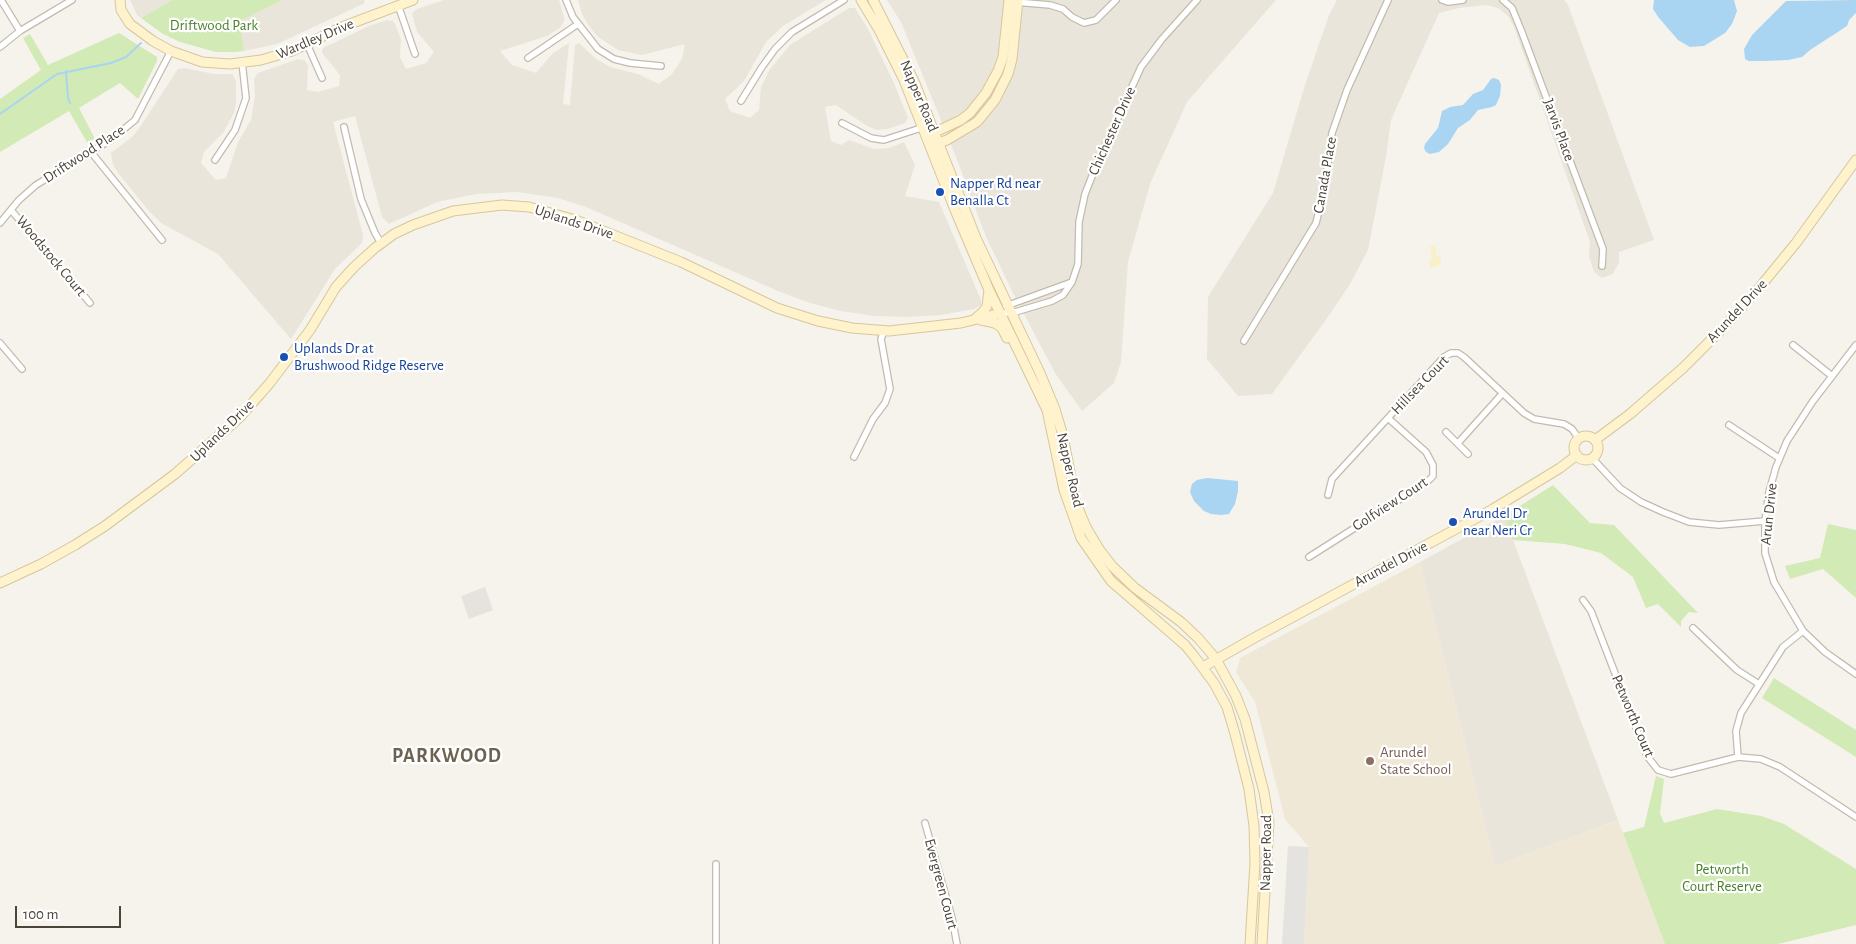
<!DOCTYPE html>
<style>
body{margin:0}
#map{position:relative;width:1856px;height:944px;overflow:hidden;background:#f6f3ec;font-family:"Alegreya Sans",sans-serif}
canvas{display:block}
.scale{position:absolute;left:15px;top:906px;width:106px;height:22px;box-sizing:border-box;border:2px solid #4b4439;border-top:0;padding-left:6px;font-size:15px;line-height:18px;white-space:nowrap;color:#4b4439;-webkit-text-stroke:4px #fff;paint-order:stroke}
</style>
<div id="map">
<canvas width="1856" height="944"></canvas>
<div class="scale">100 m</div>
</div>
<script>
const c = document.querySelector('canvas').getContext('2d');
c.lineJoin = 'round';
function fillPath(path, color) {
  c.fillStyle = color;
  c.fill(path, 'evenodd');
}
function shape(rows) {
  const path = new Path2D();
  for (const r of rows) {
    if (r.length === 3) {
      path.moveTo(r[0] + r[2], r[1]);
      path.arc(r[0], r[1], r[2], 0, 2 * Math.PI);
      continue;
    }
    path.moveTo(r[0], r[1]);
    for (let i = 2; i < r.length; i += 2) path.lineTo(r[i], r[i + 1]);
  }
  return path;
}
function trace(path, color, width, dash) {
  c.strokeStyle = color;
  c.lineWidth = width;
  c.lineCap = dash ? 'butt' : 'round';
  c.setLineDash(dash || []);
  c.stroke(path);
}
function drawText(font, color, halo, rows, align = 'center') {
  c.font = font + ' "Alegreya Sans",sans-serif';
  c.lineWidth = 4.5;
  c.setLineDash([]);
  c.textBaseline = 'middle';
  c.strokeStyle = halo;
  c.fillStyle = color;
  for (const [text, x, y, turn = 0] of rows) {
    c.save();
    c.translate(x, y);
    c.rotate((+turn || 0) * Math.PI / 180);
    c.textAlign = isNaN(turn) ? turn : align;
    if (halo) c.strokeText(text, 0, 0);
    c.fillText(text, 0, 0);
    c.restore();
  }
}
fillPath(shape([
 [130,0,172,0,141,18,137,15],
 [283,0,364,0,365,3,277,44,244,51,238,21],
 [444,0,559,0,564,17,564,21,561,27,547,36,500,51,512,65,536,73,553,53,569,43,563,104,570,105,575,45,579,43,596,59,610,67,638,74,659,84,672,74,682,59,685,44,642,55,618,50,597,36,589,26,582,14,578,0,826,0,783,26,766,42,744,81,725,99,730,111,750,118,759,110,761,87,770,69,790,45,849,8,855,8,868,29,894,83,908,118,905,123,888,129,877,130,867,126,836,105,825,107,831,141,841,145,849,140,874,149,889,148,904,142,915,165,905,196,939,202,981,300,981,305,974,309,941,315,908,317,875,316,841,311,810,303,778,291,586,207,558,198,517,192,476,194,437,202,389,224,382,217,355,116,333,122,363,235,362,243,335,269,291,339,218,254,161,223,148,210,119,174,113,165,111,153,132,137,140,127,178,69,184,68,214,74,230,74,233,75,236,81,236,103,234,113,223,133,204,152,201,163,216,180,226,178,238,142,251,120,255,96,254,79,258,73,298,59,304,60,308,65,307,90,318,92,339,86,340,75,323,54,322,51,323,48,369,26,387,20,393,21,395,24,401,39,400,57,406,69,426,63,434,52,417,32,412,13,417,9],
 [887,0,1276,0,1187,102,1150,184,1128,262,1121,362,1114,383,1082,411,1055,373,1014,295,986,237,956,157,901,22],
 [1337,0,1564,0,1568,5,1654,240,1619,252,1619,262,1613,274,1602,278,1594,272,1589,256,1590,242,1514,27,1508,16,1498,8,1486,5,1459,8,1439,13,1391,120,1386,157,1368,250,1350,284,1330,314,1272,394,1238,396,1207,359,1208,297,1273,193,1304,88,1329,15],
 [1504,516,1618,820,1495,866,1420,562]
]), '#eae5da');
fillPath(shape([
 [485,587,493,610,469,619,461,596]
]), '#e6e2dd');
fillPath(shape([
 [1420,562,1495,866,1618,820,1665,944,1304,944,1309,847,1285,819,1255,702,1236,672,1240,658]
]), '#efe8d6');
fillPath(shape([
 [172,0,283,0,239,21,244,51,235,52,216,52,180,42,163,34,141,18],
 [119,33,157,57,157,61,138,99,120,83,79,108,95,139,88,144,69,111,0,152,0,99,41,70,23,38,30,34,48,65],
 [1553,485,1590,523,1614,525,1698,613,1689,612,1681,621,1681,627,1658,604,1646,608,1633,577,1601,553,1565,544,1513,540,1504,516],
 [1828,524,1856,530,1856,598,1823,569,1790,579,1785,566,1820,558],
 [1774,678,1856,730,1856,757,1762,698],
 [1656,776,1664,779,1660,813,1664,823,1717,809,1761,816,1784,824,1856,869,1856,925,1778,944,1665,944,1623,833,1644,827]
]), '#d2eab5');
fillPath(shape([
 [1432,245,1436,245,1436,254,1441,258,1441,261,1440,265,1431,268,1429,264,1432,257,1430,247]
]), '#f9efc9');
fillPath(shape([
 [1288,846,1309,847,1304,944,1282,944]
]), '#e5e3e0');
fillPath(shape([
 [1654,0,1734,0,1737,11,1732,24,1725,33,1704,46,1690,47,1678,40,1659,18,1653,9],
 [1856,0,1856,13,1849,20,1847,26,1810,50,1802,57,1788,60,1764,61,1749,61,1745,59,1744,49,1752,35,1786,1],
 [1494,78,1499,80,1501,85,1500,96,1496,105,1492,107,1478,110,1470,120,1458,128,1448,144,1439,152,1430,154,1426,152,1424,148,1425,144,1438,128,1442,111,1450,107,1463,105,1473,94,1483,90,1491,79],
 [1207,478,1238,481,1238,491,1235,504,1229,514,1221,515,1211,514,1204,511,1194,501,1190,492,1192,484,1197,480]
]), '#a9d4f2');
trace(shape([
 [66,71,68,98,70,103],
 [0,114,57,74,111,63,126,57,141,43]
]), '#a9d4f2', 2);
const street = shape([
 [1,0,20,31],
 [566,0,573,17,598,49,614,59,630,63,661,66],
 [1442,0,1448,2,1463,0],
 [1503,0,1512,8,1521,30,1603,249,1602,266],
 [1015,2,1050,5,1063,9,1072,17,1084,23,1096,20,1116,0],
 [398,5,415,54],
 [307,44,322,78],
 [0,47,20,31,72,0],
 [528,58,578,24],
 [741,101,762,67,775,49,792,32,844,0],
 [842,123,871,138,877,139,884,140,924,127],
 [344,127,361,199,375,233,381,243],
 [91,152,162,240],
 [215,160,235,130,246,98,242,62],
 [11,210,90,303],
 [0,223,19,200,36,185,112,139,135,120,171,51],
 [1006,306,1072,282],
 [1001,313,1012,313,1052,301,1063,295,1072,282,1078,264,1079,222,1085,194,1096,166,1141,67,1162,39,1197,0],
 [1244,341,1316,223,1325,186,1332,133,1347,90,1388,0],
 [0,343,22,369],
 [1793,345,1832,376],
 [1856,345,1813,401,1787,441,1776,467,1769,492,1765,521,1765,553,1774,582,1803,631,1825,652,1856,674],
 [1729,425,1779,458],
 [1446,432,1468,454],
 [1458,443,1502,394],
 [854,457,873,419,885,403,890,389,881,339,884,331],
 [1592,458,1620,488,1641,502,1663,512,1689,522,1719,525,1765,521],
 [1328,495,1332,479,1444,357,1451,353,1458,353,1464,357,1524,413,1534,419,1564,424,1572,429,1579,439],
 [1309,557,1427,482,1433,476,1433,465,1426,452,1388,418],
 [1583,600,1591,611,1647,756,1658,770,1671,774,1738,757,1761,759,1780,767,1856,817],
 [1693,628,1737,670,1759,684],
 [1738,757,1736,731,1741,713,1783,647,1803,631],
 [925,823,952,918,957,944],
 [716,944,716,864]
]);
const secondary = shape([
 [120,0,121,10,130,24,153,41,171,51,202,62,230,64,261,60,292,51,342,27,413,0],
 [861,0,879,30,904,80,955,210,989,290,1047,410,1064,490,1081,538,1111,581,1185,645,1194,656,1214,683,1227,707,1235,734,1249,789,1254,826,1255,863,1250,944],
 [873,0,914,81,976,238,1040,373,1055,409,1063,436,1076,503,1086,527,1099,549,1112,566,1135,588,1181,622,1198,638,1216,659,1236,696,1245,719,1264,792,1269,822,1262,944],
 [929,135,961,120,970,113,986,93,998,71,1003,57,1009,0],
 [933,145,947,140,977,122,995,100,1008,74,1012,59,1018,0],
 [975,319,983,312,987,306,989,290],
 [981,320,995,323,1002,328,1007,338],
 [1586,448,12],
 [1595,440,1630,414,1683,368,1720,331,1755,293,1796,243,1856,160],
 [0,583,41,564,75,545,105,526,175,474,240,417,269,384,310,330,336,287,354,267,375,248,394,234,413,225,453,211,502,205,529,207,576,220,681,262,777,308,818,321,852,328,889,331,961,323,1001,313],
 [1203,667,1254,638,1493,509,1560,468,1577,455]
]);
trace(street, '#c2bbae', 8);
trace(secondary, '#d6c79b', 11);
trace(street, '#fff', 5.5);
trace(secondary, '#fff3cd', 9);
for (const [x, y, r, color] of [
 [940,192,5,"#1a4fb4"],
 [284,357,5,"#1a4fb4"],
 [1453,522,5,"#1a4fb4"],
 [1370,761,5,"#8d6e63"]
]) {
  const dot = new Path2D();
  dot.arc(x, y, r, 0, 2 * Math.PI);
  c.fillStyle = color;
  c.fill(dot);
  trace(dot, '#fff', 2);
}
drawText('15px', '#4a7f2a', '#fff', [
 ["Driftwood Park",214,25],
 ["Petworth",1722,869],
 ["Court Reserve",1722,886]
]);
drawText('15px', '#4b4439', '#fff', [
 ["Wardley Drive",315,39,-23],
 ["Napper Road",919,96,67],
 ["Jarvis Place",1559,130,70],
 ["Chichester Drive",1112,131,-66],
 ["Driftwood Place",84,154,-33],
 ["Canada Place",1325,175,-80],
 ["Uplands Drive",574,222,18],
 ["Woodstock Court",51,256,50],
 ["Arundel Drive",1737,311,-47],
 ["Hillsea Court",1420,385,-46],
 ["Uplands Drive",222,431,-44],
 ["Napper Road",1070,470,77],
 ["Golfview Court",1390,504,-33],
 ["Arun Drive",1769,514,-84],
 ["Arundel Drive",1391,564,-28],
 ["Petworth Court",1633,716,67],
 ["Napper Road",1266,853,-89],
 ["Evergreen Court",941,884,75]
]);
drawText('15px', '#164399', '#fff', [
 ["Napper Rd near",950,183],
 ["Benalla Ct",950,200],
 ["Uplands Dr at",294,348],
 ["Brushwood Ridge Reserve",294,365],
 ["Arundel Dr",1463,513],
 ["near Neri Cr",1463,530]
], 'left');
drawText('15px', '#785e54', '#fff', [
 ["Arundel",1380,752],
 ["State School",1380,769]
], 'left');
c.letterSpacing = '1px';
drawText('bold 20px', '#6e6250', '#fff', [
 ["PARKWOOD",447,756]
]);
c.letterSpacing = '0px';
</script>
